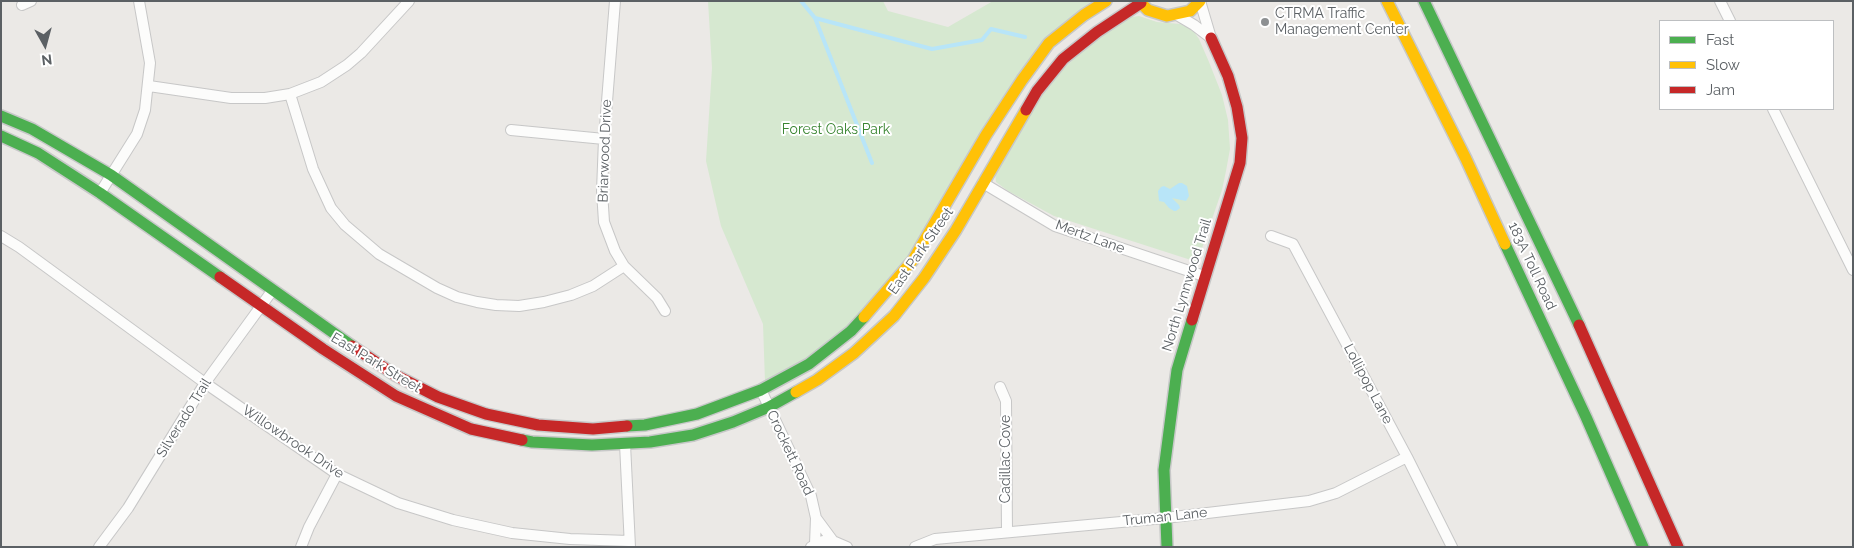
<!DOCTYPE html>
<style>
body{margin:0}
#map{position:relative;width:1854px;height:548px;overflow:hidden;background:#ebe9e6;font-family:Raleway,sans-serif}
canvas{display:block}
.frame{position:absolute;inset:0;border:2px solid #5b6064;pointer-events:none}
.legend{position:absolute;left:1659px;top:20px;width:175px;height:90px;box-sizing:border-box;background:#fff;border:1px solid #bdbfc1;margin:0;padding:6px 9px;list-style:none;font-size:15px;color:#5b6064}
.legend li{display:flex;align-items:center;gap:10px;height:25px}
.legend b{width:25px;border:1px solid #bdbfc1}
.north{position:absolute;left:20px;top:20px;width:50px;height:50px;-webkit-text-stroke:4px #fff;paint-order:stroke;rotate:173deg;font-size:14px;font-weight:700;line-height:20px;text-align:center;color:#5b6064}
.north::after{content:'';display:block;margin:auto;width:18px;height:22px;background:#5b6064;clip-path:polygon(50% 0,100% 100%,50% 72%,0 100%)}
</style>
<div id="map">
<canvas width="1854" height="548"></canvas>
<div class="frame"></div>
<ul class="legend">
<li><b style="height:6px;background:#4caf50"></b>Fast</li>
<li><b style="height:6px;background:#ffc107"></b>Slow</li>
<li><b style="height:6px;background:#c62828"></b>Jam</li>
</ul>
<div class="north">N</div>
</div>
<script>
const c = document.querySelector('canvas').getContext('2d');
c.lineJoin = 'round';
function fillPath(path, color) {
  c.fillStyle = color;
  c.fill(path, 'evenodd');
}
function shape(rows) {
  const path = new Path2D();
  for (const r of rows) {
    path.moveTo(r[0], r[1]);
    for (let i = 2; i < r.length; i += 2) path.lineTo(r[i], r[i + 1]);
  }
  return path;
}
function trace(path, color, width, dash) {
  c.strokeStyle = color;
  c.lineWidth = width;
  c.lineCap = dash ? 'butt' : 'round';
  c.setLineDash(dash || []);
  c.stroke(path);
}
function drawText(font, color, halo, rows, align = 'center') {
  c.font = font + ' Raleway,sans-serif';
  c.lineWidth = 4;
  c.setLineDash([]);
  c.textBaseline = 'middle';
  c.strokeStyle = halo;
  c.fillStyle = color;
  for (const [text, x, y, turn = 0] of rows) {
    c.save();
    c.translate(x, y);
    c.rotate((+turn || 0) * Math.PI / 180);
    c.textAlign = isNaN(turn) ? turn : align;
    if (halo) c.strokeText(text, 0, 0);
    c.fillText(text, 0, 0);
    c.restore();
  }
}
fillPath(shape([
 [708,1,883,1,888,11,948,27,993,1,1097,1,1061,27,910,257,858,316,831,340,793,367,765,382,763,324,721,226,706,161,712,68],
 [1139,16,1157,22,1180,24,1192,29,1199,39,1209,62,1222,95,1228,120,1230,149,1226,171,1222,190,1198,260,1194,261,1054,216,1008,191,996,182,995,173,1049,83,1085,48,1125,18]
]), '#d6e8d0');
fillPath(shape([
 [1179,183,1182,183,1187,186,1189,196,1186,201,1172,198,1179,205,1180,208,1176,211,1174,211,1169,208,1164,202,1159,201,1158,191,1161,187,1164,186,1170,189]
]), '#b8e5f8');
trace(shape([
 [801,1,815,18,872,163],
 [815,18,932,49,982,40,991,29,1025,37]
]), '#b8e5f8', 4);
const street = shape([
 [615,1,604,139,602,191,604,222,615,251,624,266,657,298,665,311],
 [1200,1,1211,38],
 [1720,1,1730,21],
 [22,5,31,1],
 [1177,15,1194,25,1211,38],
 [149,86,231,98,265,98,290,94,321,82,347,65,361,53,409,1],
 [290,94,313,169,331,208,345,225,379,254,437,288,457,297,477,302,496,305,519,306,544,302,571,295,593,286,624,266],
 [1773,109,1853,270],
 [511,130,604,139],
 [983,183,1055,226,1204,276],
 [100,193,137,134,145,110,150,63,139,1],
 [1,236,19,247,205,383,337,474,398,503,453,520,512,533,570,539,629,541],
 [1271,236,1293,244,1407,457,1452,547],
 [1000,387,1006,401,1007,532],
 [761,390,811,496,816,518,815,544],
 [625,444,630,547],
 [816,518,833,541],
 [99,547,128,508,205,383,272,291],
 [301,547,309,527,337,474],
 [811,547,823,541,833,541,847,547],
 [915,547,935,539,1165,518,1309,501,1336,493,1407,457]
]);
const fast = shape([
 [1424,1,1579,325],
 [1,116,32,129,111,175,352,346],
 [1,136,38,153,100,193,220,277],
 [1505,244,1586,417,1643,547],
 [627,426,645,425,697,414,761,390,809,364,851,331,864,317],
 [522,440,532,442,592,445,650,442,693,435,733,422,769,407,796,392],
 [1167,547,1164,470,1177,370,1192,320]
]);
const slow = shape([
 [1139,1,1148,10,1167,16,1190,11,1200,1],
 [1387,1,1466,159,1505,244],
 [864,317,913,260,986,135,1022,80,1049,43,1084,15,1106,1],
 [796,392,817,380,854,353,894,316,924,278,956,230,1026,110]
]);
const jam = shape([
 [1026,110,1037,91,1063,59,1097,32,1141,3],
 [220,277,323,349,396,396,471,429,522,440],
 [1192,320,1240,163,1242,138,1237,107,1228,76,1211,38],
 [1579,325,1678,547],
 [352,346,395,375,438,397,486,414,538,425,593,429,627,426]
]);
trace(street, '#c7c7c7', 12);
trace(fast, '#c7c8c8', 14);
trace(slow, '#c7c8c8', 14);
trace(jam, '#c7c8c8', 14);
trace(street, '#fcfcfb', 10);
trace(fast, '#4caf50', 11);
trace(slow, '#ffc107', 11);
trace(jam, '#c62828', 11);
for (const [x, y, r, color] of [
 [1265,22,5,"#8d9092"]
]) {
  const dot = new Path2D();
  dot.arc(x, y, r, 0, 2 * Math.PI);
  c.fillStyle = color;
  c.fill(dot);
  trace(dot, '#fff', 2);
}
drawText('14px', '#5b6064', '#fff', [
 ["CTRMA Traffic",1275,14],
 ["Management Center",1275,30]
], 'left');
drawText('14px', '#398531', '#fff', [
 ["Forest Oaks Park",836,130]
]);
drawText('14px', '#5b6064', '#fff', [
 ["Briarwood Drive",605,151,-88],
 ["Mertz Lane",1090,237,20],
 ["East Park Street",921,251,-55],
 ["183A Toll Road",1532,266,65],
 ["North Lynnwood Trail",1187,285,-73],
 ["East Park Street",376,363,31],
 ["Lollipop Lane",1368,384,62],
 ["Silverado Trail",184,418,-58],
 ["Willowbrook Drive",293,442,34],
 ["Crockett Road",790,453,65],
 ["Cadillac Cove",1006,459,-90],
 ["Truman Lane",1165,517,-6]
]);
</script>
